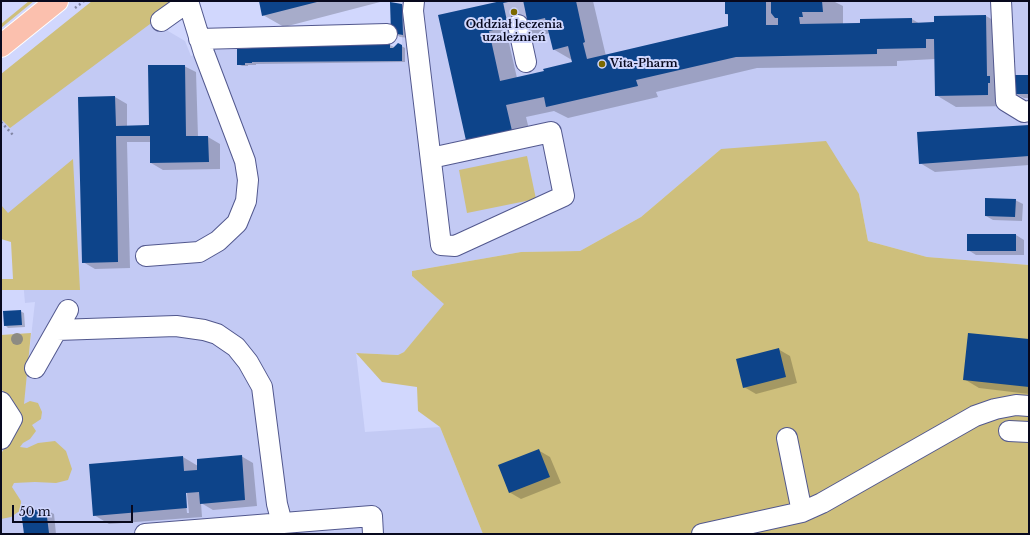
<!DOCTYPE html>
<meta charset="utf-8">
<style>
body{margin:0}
#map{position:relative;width:1030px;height:535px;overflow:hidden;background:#d1d7fd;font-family:"Libre Baskerville",serif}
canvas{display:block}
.frame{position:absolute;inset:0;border:2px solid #08091e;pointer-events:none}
.scale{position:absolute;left:12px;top:505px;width:121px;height:18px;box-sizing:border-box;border:2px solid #08091e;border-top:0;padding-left:5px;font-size:12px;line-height:14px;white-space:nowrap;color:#08091e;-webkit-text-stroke:3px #d1d7fd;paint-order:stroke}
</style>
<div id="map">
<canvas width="1030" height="535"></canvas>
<div class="frame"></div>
<div class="scale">50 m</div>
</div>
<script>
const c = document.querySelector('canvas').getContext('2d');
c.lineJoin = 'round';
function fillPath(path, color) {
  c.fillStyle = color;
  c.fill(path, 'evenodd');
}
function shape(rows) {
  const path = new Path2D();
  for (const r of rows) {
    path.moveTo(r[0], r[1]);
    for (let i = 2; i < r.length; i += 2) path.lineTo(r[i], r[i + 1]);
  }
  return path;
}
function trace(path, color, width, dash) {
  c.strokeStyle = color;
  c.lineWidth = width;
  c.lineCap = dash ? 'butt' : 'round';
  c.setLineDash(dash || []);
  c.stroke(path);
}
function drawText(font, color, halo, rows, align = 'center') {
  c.font = font + ' "Libre Baskerville",serif';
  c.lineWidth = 4;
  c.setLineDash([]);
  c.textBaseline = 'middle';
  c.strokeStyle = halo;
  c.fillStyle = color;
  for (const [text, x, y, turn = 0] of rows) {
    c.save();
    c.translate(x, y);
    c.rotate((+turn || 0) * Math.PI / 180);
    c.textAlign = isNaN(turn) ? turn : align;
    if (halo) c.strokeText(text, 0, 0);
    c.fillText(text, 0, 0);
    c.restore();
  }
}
fillPath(shape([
 [134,1,161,21,168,31,185,41,191,56,208,50,237,49,238,65,245,65,245,63,252,63,252,62,402,61,402,1,1029,1,1029,265,927,257,868,241,859,194,721,149,641,217,580,251,521,252,412,271,412,276,445,304,404,352,398,355,356,353,365,432,440,427,483,534,1,534,1,460,21,424,35,302,25,303,20,246,1,224,1,117]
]), '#c3caf4');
fillPath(shape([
 [29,1,34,1,1,28,1,24],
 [92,1,181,1,10,128,1,119,1,74],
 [826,141,859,194,868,241,927,257,1029,265,1029,534,483,534,440,427,418,411,417,387,382,382,356,353,398,355,404,352,444,304,412,276,412,271,521,252,580,251,641,217,721,149],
 [527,156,536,199,467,213,459,170],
 [73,159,80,290,1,290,1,279,13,279,11,242,1,239,1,205,8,213],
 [31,333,24,404,30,401,38,403,42,412,41,419,32,425,36,431,30,439,23,443,20,447,27,448,38,443,55,441,66,451,72,469,68,480,56,483,35,482,14,483,12,487,21,501,21,510,11,517,1,519,1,454,17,424,8,396,1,389,1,335]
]), '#cebf7c');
fillPath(shape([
 [260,1,384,1,284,27,263,15],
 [505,1,593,1,606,56,729,27,729,15,726,14,726,1,833,1,843,6,843,24,912,19,920,24,986,16,1007,28,1009,106,956,107,936,95,935,59,897,61,897,66,757,68,656,92,658,97,568,118,554,111,526,117,533,146,489,157,468,145,439,16],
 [550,33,553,49,572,60,573,63,545,72,517,78,509,43],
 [402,5,410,10,410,38,400,37,392,32],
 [398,44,405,48,405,62,256,64,256,65,248,65,248,66,242,66,238,64,238,50,390,45,394,47,394,50],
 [184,66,196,72,198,137,208,137,220,144,220,169,163,170,151,163,151,142,127,142,130,268,95,269,83,262,115,97,127,104,127,127,150,126],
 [1029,76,1029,98,1024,98,1016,94],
 [1029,126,1029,165,935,172,920,163],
 [1015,200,1023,204,1022,221,993,220,986,216],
 [1016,235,1024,240,1024,255,976,255,968,250],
 [20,311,24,313,25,327,8,328,5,325],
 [1029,340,1029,394,979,388,964,379],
 [778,349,790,356,797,383,756,394,744,387],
 [538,450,550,457,561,483,521,499,509,492],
 [241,456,253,463,257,506,213,510,201,503,202,517,109,524,94,515,183,457,198,466],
 [183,474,185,474,189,513,187,513],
 [46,510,54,514,56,534,25,534,23,512]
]), '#0003');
fillPath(shape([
 [259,1,317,1,317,2,262,16],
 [501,1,576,1,585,42,583,43,587,59,728,26,728,14,725,14,725,1,766,1,766,25,778,25,778,18,775,18,771,13,771,1,822,1,823,12,802,12,803,17,799,17,800,24,860,23,860,19,912,18,912,23,934,22,934,16,986,15,987,76,990,76,990,83,988,83,988,95,935,96,934,39,926,39,926,48,877,49,877,54,736,57,636,80,638,86,546,107,544,97,506,105,513,135,467,145,438,15],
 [545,18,553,50,568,46,572,62,543,69,544,71,500,81,489,31],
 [390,2,402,4,403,35,391,33],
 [398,43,402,45,402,61,252,62,252,63,245,63,245,65,237,65,237,49,252,48,252,47,390,44,390,48,393,48],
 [148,65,185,65,186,136,208,136,209,162,150,163,150,136,116,136,118,262,82,263,78,97,115,96,116,126,149,125],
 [1015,75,1029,75,1029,94,1015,94],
 [1029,125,1029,156,919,164,917,132],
 [985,198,1016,199,1015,217,985,216],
 [967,234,1016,234,1016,251,967,251],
 [21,310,22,325,4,326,3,311],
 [968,333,1029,339,1029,387,963,380],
 [779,348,786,377,743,388,736,359],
 [539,449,550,477,509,493,498,465],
 [242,455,245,500,200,504,199,492,186,493,187,508,93,516,89,464,183,456,184,471,197,470,197,459],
 [46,509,49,533,24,534,21,511]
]), '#0d448a');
trace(shape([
 [513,1,518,25]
]), '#b3b8dc', 20, [20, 10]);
const minor = shape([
 [414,1,413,11,441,245,455,246,564,196,551,132,431,158],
 [1001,1,1006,101,1024,112,1029,111],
 [161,21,189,1],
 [518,25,526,62],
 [199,39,387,34],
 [146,256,199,252,218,241,237,223,246,201,248,180,245,161,204,53,188,1],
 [57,330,176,326,204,330,217,334,236,347,248,362,262,387,277,504,282,523],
 [35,368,68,310],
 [1,402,12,419,1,439],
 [1009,431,1029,432],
 [787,438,802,512],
 [145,534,372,516,373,534],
 [702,534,802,512,822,503,975,416,995,409,1016,405,1029,406]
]);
const major = shape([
 [1,46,57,1]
]);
trace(minor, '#52588e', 22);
trace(major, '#fff', 24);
trace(shape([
 [75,8,84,1],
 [1,122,13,135]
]), '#8286a5', 2.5, [2, 3]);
trace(minor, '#fff', 20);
trace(major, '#fbc0ae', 22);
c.fillStyle = '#8d8b83';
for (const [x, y] of [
 [17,339]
]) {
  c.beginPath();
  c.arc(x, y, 6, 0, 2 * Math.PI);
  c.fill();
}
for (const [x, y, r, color] of [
 [514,12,4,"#7b6900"],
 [602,64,4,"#7b6900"]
]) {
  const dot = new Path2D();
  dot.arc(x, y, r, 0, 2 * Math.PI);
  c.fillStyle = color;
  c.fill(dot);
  trace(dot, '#d1d7fd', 1.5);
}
drawText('bold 11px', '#08091e', '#d1d7fd', [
 ["Oddział leczenia",514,25],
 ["uzależnień",514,38],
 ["Vita-Pharm",610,64,"left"]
]);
</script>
